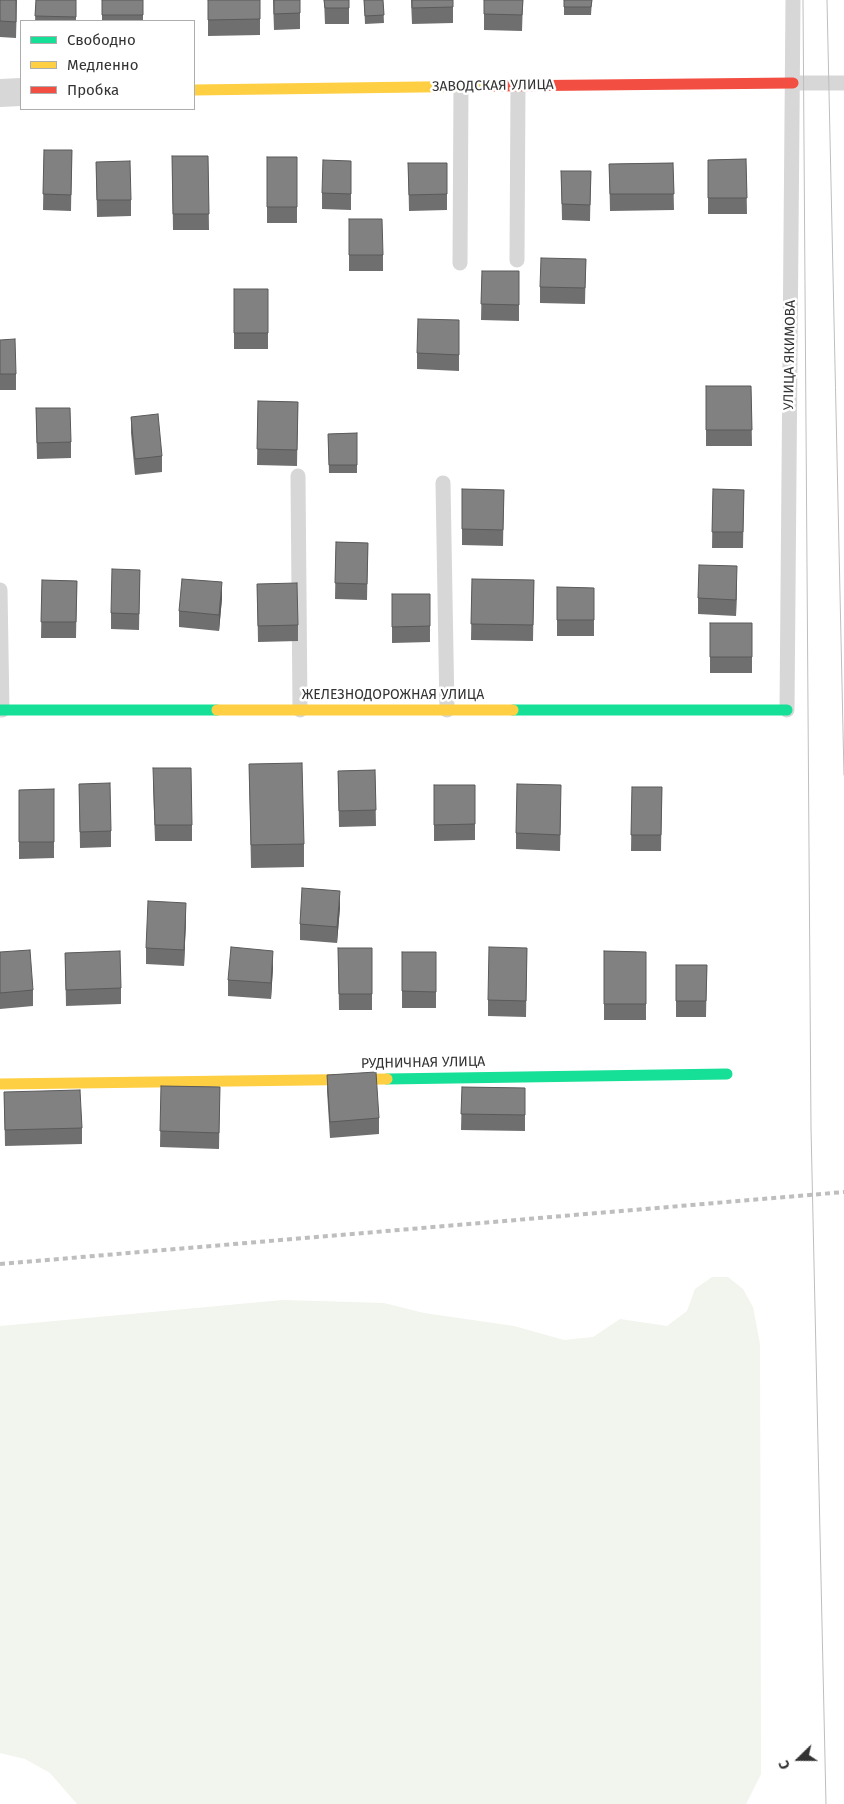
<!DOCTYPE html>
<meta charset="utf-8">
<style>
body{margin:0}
#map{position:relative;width:844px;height:1804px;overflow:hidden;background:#fff;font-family:"Fira Sans",sans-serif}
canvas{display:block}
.legend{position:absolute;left:20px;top:20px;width:175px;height:90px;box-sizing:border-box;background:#fff;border:1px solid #adadad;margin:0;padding:6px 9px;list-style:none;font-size:15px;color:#333}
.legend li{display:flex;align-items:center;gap:10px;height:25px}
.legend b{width:25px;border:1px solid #adadad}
.north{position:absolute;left:774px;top:1734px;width:50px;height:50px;-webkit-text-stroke:4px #fff;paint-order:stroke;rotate:248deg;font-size:14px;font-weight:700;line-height:20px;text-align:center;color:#333}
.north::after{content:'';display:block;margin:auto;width:18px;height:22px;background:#333;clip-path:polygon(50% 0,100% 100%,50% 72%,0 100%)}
</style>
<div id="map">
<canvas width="844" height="1804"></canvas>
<ul class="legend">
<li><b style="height:6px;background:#16e098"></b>Свободно</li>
<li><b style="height:6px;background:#ffcf43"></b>Медленно</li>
<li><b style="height:6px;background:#f24e42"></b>Пробка</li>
</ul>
<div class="north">С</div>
</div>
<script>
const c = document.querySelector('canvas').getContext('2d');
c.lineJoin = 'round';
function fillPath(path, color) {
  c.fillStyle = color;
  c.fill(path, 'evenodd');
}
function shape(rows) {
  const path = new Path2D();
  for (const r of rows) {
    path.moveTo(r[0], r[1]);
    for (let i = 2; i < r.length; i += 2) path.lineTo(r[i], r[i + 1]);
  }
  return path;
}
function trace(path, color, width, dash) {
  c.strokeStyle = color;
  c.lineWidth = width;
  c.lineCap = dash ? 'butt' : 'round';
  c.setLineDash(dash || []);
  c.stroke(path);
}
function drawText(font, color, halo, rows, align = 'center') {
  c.font = font + ' "Fira Sans",sans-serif';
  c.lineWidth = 5;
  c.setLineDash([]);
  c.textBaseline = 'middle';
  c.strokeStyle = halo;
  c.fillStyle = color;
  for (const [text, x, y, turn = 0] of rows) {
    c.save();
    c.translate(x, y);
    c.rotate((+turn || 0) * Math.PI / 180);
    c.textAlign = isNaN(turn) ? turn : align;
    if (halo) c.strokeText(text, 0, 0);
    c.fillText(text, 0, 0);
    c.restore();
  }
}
fillPath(shape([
 [712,1277,728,1277,743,1289,753,1307,760,1344,761,1774,746,1804,77,1804,50,1773,25,1759,0,1753,0,1326,283,1300,384,1303,424,1313,514,1326,564,1340,593,1337,620,1319,667,1326,687,1311,695,1289]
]), '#f1f5ed');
trace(shape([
 [793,83,844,83],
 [517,260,518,86],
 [460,263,461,87],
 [298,476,300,710],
 [443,483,447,710],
 [0,590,2,710],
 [787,710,793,0]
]), '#d7d7d7', 15);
trace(shape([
 [0,93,21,92]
]), '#d7d7d7', 28);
trace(shape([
 [0,710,217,710],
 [513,710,787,710],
 [387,1079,727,1074]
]), '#16e098', 11);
trace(shape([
 [194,90,495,86],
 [217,710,513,710],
 [0,1084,387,1079]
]), '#ffcf43', 11);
trace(shape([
 [495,86,793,83]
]), '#f24e42', 11);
trace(shape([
 [803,0,811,1128,826,1804],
 [827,0,844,775]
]), '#bebebe', 1);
trace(shape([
 [0,1264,844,1192]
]), '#bebebe', 4, [5, 4]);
fillPath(shape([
 [0,0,17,0,16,38,0,37],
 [36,0,76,0,76,21,35,21],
 [102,0,143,0,143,21,102,21],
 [208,0,260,0,260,35,208,36],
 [273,0,300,0,300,29,274,30],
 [324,0,349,0,349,24,325,24],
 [364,0,383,0,384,23,365,24],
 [411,0,453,0,453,23,412,24],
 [484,0,523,0,522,31,484,30],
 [564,0,592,0,591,15,564,15],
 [44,150,72,150,71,211,43,210],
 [172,156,208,156,209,230,173,230],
 [267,157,297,157,297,223,267,223],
 [746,159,747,214,708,214,708,160],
 [96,162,131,200,131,216,97,217],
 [408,163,447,163,447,210,409,211],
 [673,163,674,210,610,211,609,164],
 [561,171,591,171,590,221,562,220],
 [351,177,351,210,322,209,322,193],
 [349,219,383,255,383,271,349,271],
 [586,259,585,304,540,303,540,287],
 [482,271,519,271,519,321,481,320],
 [234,289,268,289,268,349,234,349],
 [459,320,459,371,417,369,417,353],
 [0,340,16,374,16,390,0,390],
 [706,386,751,386,752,446,706,446],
 [258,401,298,402,297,466,257,465],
 [36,408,71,442,71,458,37,459],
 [131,417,162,456,162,472,135,475,131,433],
 [357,433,357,473,329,473,328,434],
 [462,489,504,490,503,546,462,545],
 [713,489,744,490,743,548,712,548],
 [336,542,368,543,367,600,335,599],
 [140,570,139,630,111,629,111,613],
 [472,579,534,580,533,641,471,640],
 [42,580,77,581,76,638,41,638],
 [737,582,736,616,698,614,698,598],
 [257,584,298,625,298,641,258,642],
 [557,587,594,588,594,636,557,636],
 [392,594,430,626,430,642,392,643],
 [222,598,219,631,179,627,179,611],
 [710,623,752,623,752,673,710,673],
 [249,764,304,844,304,867,251,868],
 [375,770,376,826,339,827,338,771],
 [79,784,111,831,111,847,80,848],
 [153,784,192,825,192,841,155,841],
 [434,785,475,785,475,840,434,841],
 [632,787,662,787,661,851,631,851],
 [54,789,54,858,19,859,19,790],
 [561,801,560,851,516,849,516,833],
 [340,907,337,943,300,940,300,924],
 [186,919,184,966,146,964,146,948],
 [338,948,372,948,372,1010,339,1010],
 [527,948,526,1017,488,1016,488,1000],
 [604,951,646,952,646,1020,604,1020],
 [0,952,33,990,33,1006,0,1009],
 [402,952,436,952,436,1008,402,1008],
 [65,953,121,988,121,1004,66,1006],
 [676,965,707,965,706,1017,676,1017],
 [273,967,271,999,228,996,228,980],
 [327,1075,379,1118,379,1134,330,1138,327,1091],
 [161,1086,220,1087,219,1149,160,1147],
 [462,1087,525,1088,525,1131,461,1130],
 [4,1092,82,1128,82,1144,5,1146]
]), '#6f6f6f');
fillPath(shape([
 [737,566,737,582,736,616,736,600],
 [222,582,222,598,219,631,219,615],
 [340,891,340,907,337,943,337,927],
 [186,903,186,919,184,966,184,950],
 [273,951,273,967,271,999,271,983]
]), '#5a5a5a');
const building = shape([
 [0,0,16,0,16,22,0,21,0,0],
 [36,0,76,0,76,17,35,16,36,0],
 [102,0,143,0,143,15,102,15,102,0],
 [208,0,260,0,260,19,208,20,208,0],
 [274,0,300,0,300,13,274,14,274,0],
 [324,0,349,0,349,8,325,8,324,0],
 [364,0,383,0,384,15,365,16,364,0],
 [412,0,453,0,453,7,412,8,412,0],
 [484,0,523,0,522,15,484,14,484,0],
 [564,0,592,0,591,7,564,7,564,0],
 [44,150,72,150,71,195,43,194,44,150],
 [172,156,208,156,209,214,173,214,172,156],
 [267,157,297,157,297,207,267,207,267,157],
 [746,159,747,198,708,198,708,160,746,159],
 [323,160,351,161,351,194,322,193,323,160],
 [130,161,131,200,97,200,96,162,130,161],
 [408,163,447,163,447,194,409,195,408,163],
 [673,163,674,194,610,194,609,164,673,163],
 [561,171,591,171,590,205,562,204,561,171],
 [349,219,382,219,383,255,349,255,349,219],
 [541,258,586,259,585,288,540,287,541,258],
 [482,271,519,271,519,305,481,304,482,271],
 [234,289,268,289,268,333,234,333,234,289],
 [418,319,459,320,459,355,417,353,418,319],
 [15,339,16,374,0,374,0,340,15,339],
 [706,386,751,386,752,430,706,430,706,386],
 [258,401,298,402,297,450,257,449,258,401],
 [36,408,70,408,71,442,37,443,36,408],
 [158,414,162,456,135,459,131,417,158,414],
 [357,433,357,465,329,465,328,434,357,433],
 [462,489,504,490,503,530,462,529,462,489],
 [713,489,744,490,743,532,712,532,713,489],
 [336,542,368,543,367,584,335,583,336,542],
 [699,565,737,566,736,600,698,598,699,565],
 [112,569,140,570,139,614,111,613,112,569],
 [182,579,222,582,219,615,179,611,182,579],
 [472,579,534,580,533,625,471,624,472,579],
 [42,580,77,581,76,622,41,622,42,580],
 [297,583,298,625,258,626,257,584,297,583],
 [557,587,594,588,594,620,557,620,557,587],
 [392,594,430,594,430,626,392,627,392,594],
 [710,623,752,623,752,657,710,657,710,623],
 [302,763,304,844,251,845,249,764,302,763],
 [153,768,191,768,192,825,155,825,153,768],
 [375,770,376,810,339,811,338,771,375,770],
 [110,783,111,831,80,832,79,784,110,783],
 [517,784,561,785,560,835,516,833,517,784],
 [434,785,475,785,475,824,434,825,434,785],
 [632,787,662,787,661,835,631,835,632,787],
 [54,789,54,842,19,842,19,790,54,789],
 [302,888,340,891,337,927,300,924,302,888],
 [148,901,186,903,184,950,146,948,148,901],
 [231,947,273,951,271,983,228,980,231,947],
 [489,947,527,948,526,1001,488,1000,489,947],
 [338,948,372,948,372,994,339,994,338,948],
 [30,950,33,990,0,993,0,952,30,950],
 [120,951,121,988,66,990,65,953,120,951],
 [604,951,646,952,646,1004,604,1004,604,951],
 [402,952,436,952,436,992,402,991,402,952],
 [676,965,707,965,706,1001,676,1001,676,965],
 [376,1072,379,1118,330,1122,327,1075,376,1072],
 [161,1086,220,1087,219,1133,160,1131,161,1086],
 [462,1087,525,1088,525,1115,461,1114,462,1087],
 [80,1090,82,1128,5,1130,4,1092,80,1090]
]);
fillPath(building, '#818181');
trace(building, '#5a5a5a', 1);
drawText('14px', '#333', '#fff', [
 ["ЗАВОДСКАЯ УЛИЦА",493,86,-1],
 ["УЛИЦА ЯКИМОВА",790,355,-89],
 ["ЖЕЛЕЗНОДОРОЖНАЯ УЛИЦА",393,695],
 ["РУДНИЧНАЯ УЛИЦА",423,1063,-1]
]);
</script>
